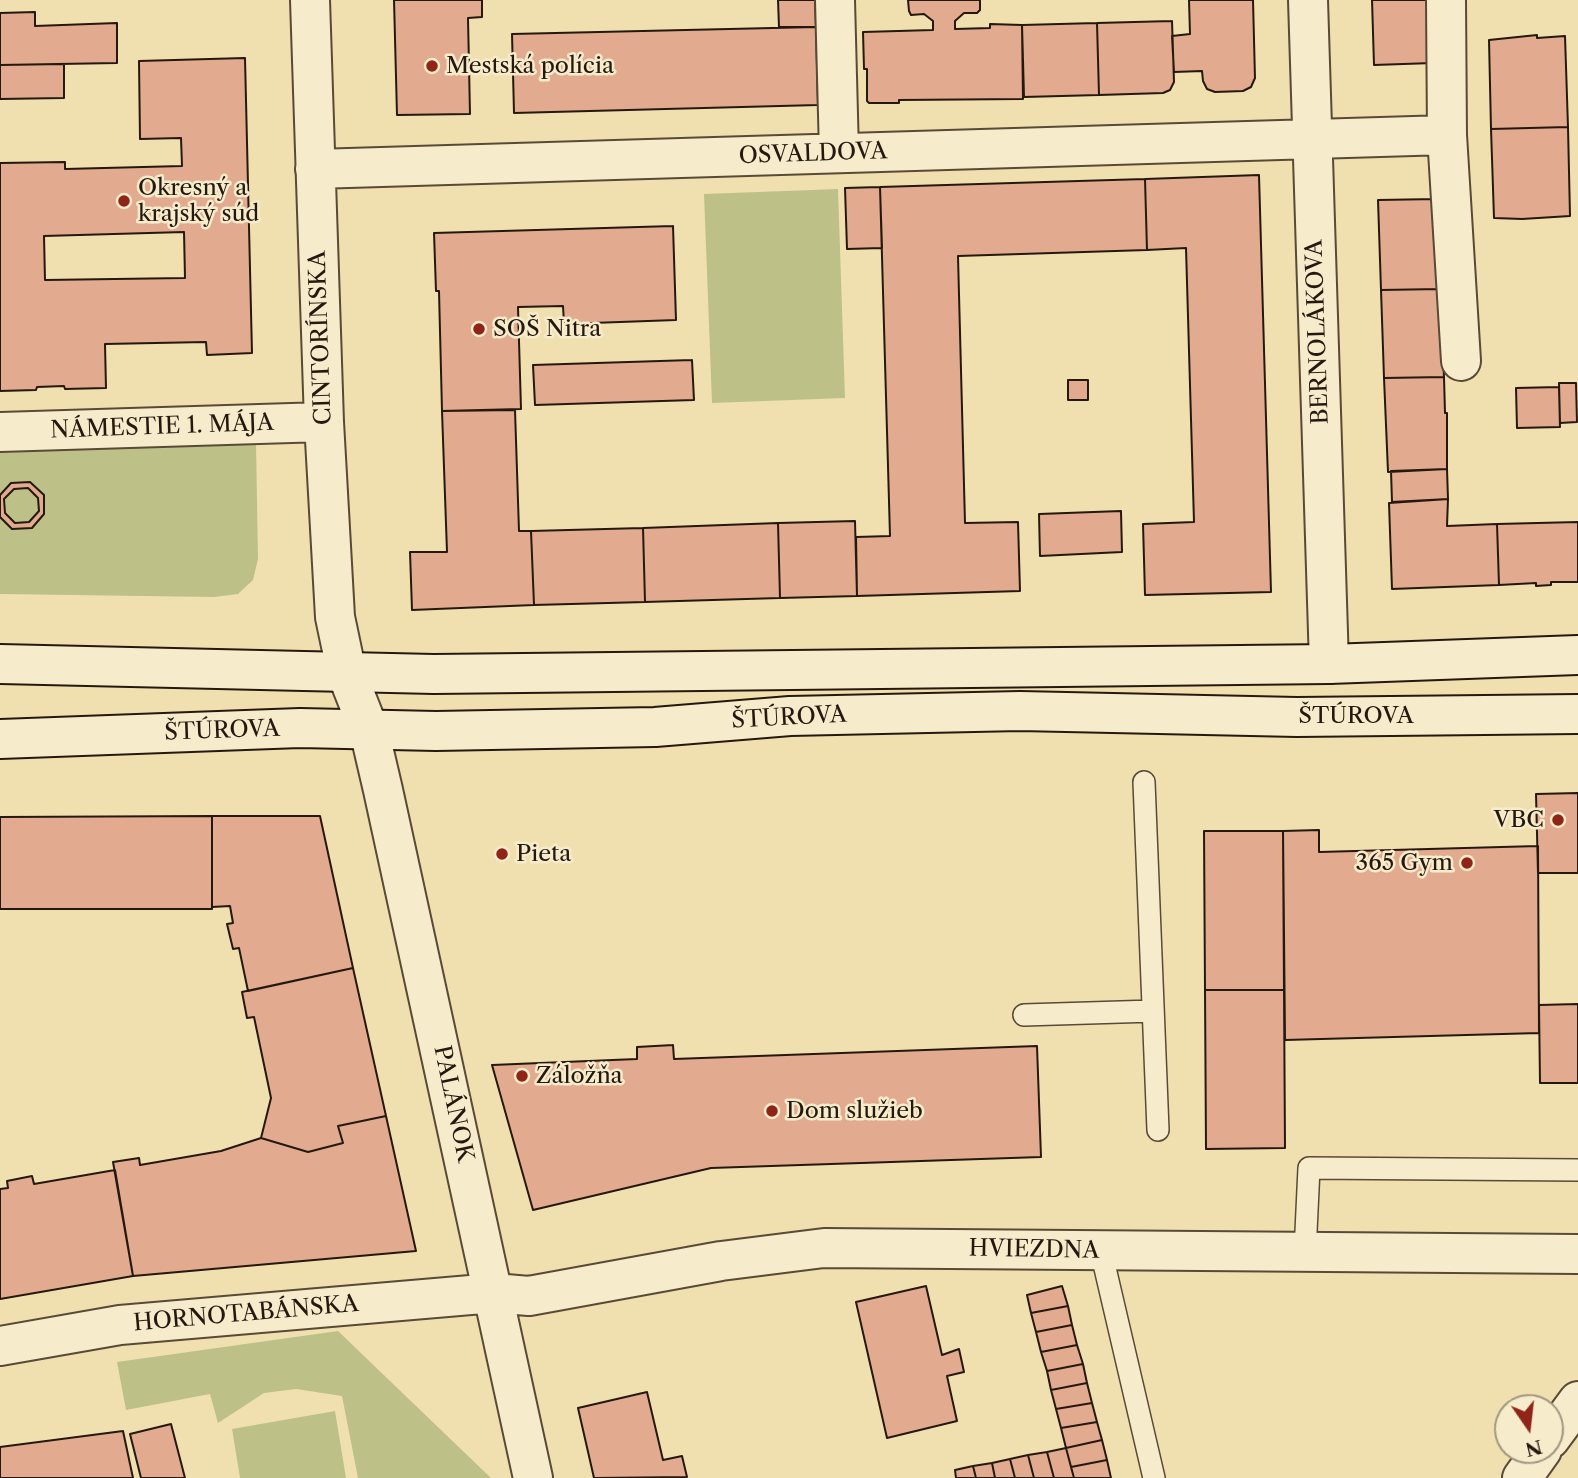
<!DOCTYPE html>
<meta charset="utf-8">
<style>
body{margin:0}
#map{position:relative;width:1578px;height:1478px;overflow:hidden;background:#f1e0af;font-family:"Libre Caslon Text",serif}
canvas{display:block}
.north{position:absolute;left:1494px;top:1394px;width:70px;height:70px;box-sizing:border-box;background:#f6ebcb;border:2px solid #a29780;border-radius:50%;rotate:166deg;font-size:19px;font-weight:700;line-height:28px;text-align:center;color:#25180f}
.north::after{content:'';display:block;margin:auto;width:24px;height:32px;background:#8f2418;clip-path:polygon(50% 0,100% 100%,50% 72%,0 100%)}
</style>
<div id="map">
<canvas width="1578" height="1478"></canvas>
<div class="north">N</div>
</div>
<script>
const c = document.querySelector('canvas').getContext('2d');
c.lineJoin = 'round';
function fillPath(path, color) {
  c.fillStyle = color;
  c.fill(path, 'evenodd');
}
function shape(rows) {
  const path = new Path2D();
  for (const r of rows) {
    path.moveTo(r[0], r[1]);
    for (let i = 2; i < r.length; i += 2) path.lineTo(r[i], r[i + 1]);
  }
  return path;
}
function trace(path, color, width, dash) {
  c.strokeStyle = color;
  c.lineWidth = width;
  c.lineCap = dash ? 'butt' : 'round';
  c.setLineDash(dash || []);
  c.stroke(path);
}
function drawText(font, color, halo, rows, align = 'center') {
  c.font = font + ' "Libre Caslon Text",serif';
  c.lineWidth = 5;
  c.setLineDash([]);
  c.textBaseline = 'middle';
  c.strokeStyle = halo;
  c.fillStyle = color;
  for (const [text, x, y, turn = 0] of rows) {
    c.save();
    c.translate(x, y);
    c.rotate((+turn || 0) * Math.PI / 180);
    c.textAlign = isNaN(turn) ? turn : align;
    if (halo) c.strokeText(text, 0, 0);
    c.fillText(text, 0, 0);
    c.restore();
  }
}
fillPath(shape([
 [838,189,845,398,712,403,704,194],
 [256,442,258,559,253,580,238,594,214,597,0,594,0,447],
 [338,1331,491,1478,358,1478,342,1396,296,1389,264,1393,218,1423,210,1394,126,1410,117,1362],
 [335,1411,346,1478,240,1478,232,1429]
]), '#bdc188');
const building = shape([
 [394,0,482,0,482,17,468,18,470,114,397,115,394,0],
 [778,0,815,0,816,27,779,27,778,0],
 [908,0,980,0,980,10,977,13,964,13,955,21,955,29,990,28,990,24,1022,25,1023,99,899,100,899,103,869,103,867,101,867,69,864,69,863,32,933,30,933,21,924,14,911,15,909,11,908,0],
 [1189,0,1253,0,1255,78,1251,87,1243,91,1215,92,1207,89,1203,81,1202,71,1174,72,1172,36,1190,34,1189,0],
 [1372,0,1431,0,1433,63,1374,65,1372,0],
 [35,12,35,26,117,23,117,63,0,65,0,13,35,12],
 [1172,21,1174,82,1170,90,1163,93,1099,95,1097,23,1172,21],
 [1097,23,1099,95,1024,97,1022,25,1097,23],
 [816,27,818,105,514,113,512,34,816,27],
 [1537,35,1537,38,1565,36,1568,127,1491,129,1489,40,1537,35],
 [245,58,252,353,207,355,206,342,105,344,106,388,65,389,64,386,37,387,36,390,0,391,0,163,65,162,65,169,182,166,181,138,140,139,139,61,245,58],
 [184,232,185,278,45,280,44,236,184,232],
 [64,64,64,98,0,99,0,65,64,64],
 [1568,127,1570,216,1522,219,1494,218,1491,129,1568,127],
 [1259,175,1271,592,1145,595,1143,524,1194,522,1186,248,1147,250,1145,179,1259,175],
 [1145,179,1147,250,958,256,965,523,1018,522,1020,591,857,596,856,537,890,536,880,187,1145,179],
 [880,187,882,248,847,249,845,188,880,187],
 [1437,199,1440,289,1381,290,1378,200,1437,199],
 [673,226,676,320,564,324,563,306,518,307,521,409,442,411,439,291,436,291,434,233,673,226],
 [1440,289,1444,377,1384,378,1381,290,1440,289],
 [692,360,694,400,535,405,533,365,692,360],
 [1444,377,1445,413,1447,413,1447,469,1388,472,1384,378,1444,377],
 [1068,380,1088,380,1088,400,1068,400,1068,380],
 [1559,383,1576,383,1577,422,1560,423,1559,383],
 [1559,387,1560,427,1517,428,1516,388,1559,387],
 [515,410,519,531,531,531,534,605,412,610,410,552,447,552,442,411,515,410],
 [1447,469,1448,499,1392,502,1391,471,1447,469],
 [30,482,44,495,44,514,32,528,12,529,0,517,0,495,11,483,30,482],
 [28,488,38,498,39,511,29,522,15,523,5,513,4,499,14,489,28,488],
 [1448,499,1447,526,1497,524,1499,585,1392,589,1389,503,1448,499],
 [1121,511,1122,552,1040,556,1039,514,1121,511],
 [855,521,857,596,780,598,778,523,855,521],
 [1578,522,1578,582,1551,582,1551,585,1536,586,1536,583,1499,585,1497,524,1578,522],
 [778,523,780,598,645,602,643,528,778,523],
 [643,528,645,602,534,605,531,531,643,528],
 [1578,793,1578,873,1538,873,1536,794,1578,793],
 [212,816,212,909,0,909,0,817,212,816],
 [212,816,320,816,353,968,248,991,239,948,233,949,227,924,233,923,230,906,212,907,212,816],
 [1319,830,1319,852,1538,846,1539,1033,1285,1040,1283,831,1319,830],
 [1204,831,1283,831,1284,990,1205,990,1204,831],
 [353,968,386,1116,338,1126,343,1143,308,1152,261,1138,271,1098,254,1017,247,1018,242,992,353,968],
 [1205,990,1284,990,1285,1148,1206,1149,1205,990],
 [1578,1004,1578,1083,1540,1083,1539,1005,1578,1004],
 [673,1045,674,1059,1037,1046,1041,1157,711,1168,533,1210,492,1065,637,1059,637,1047,673,1045],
 [386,1116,416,1251,133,1276,113,1162,139,1158,140,1165,221,1151,261,1138,308,1152,343,1143,338,1126,386,1116],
 [115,1170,133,1276,0,1299,0,1189,8,1188,7,1181,32,1176,34,1184,115,1170],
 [926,1286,942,1355,959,1349,964,1372,947,1376,957,1421,887,1438,856,1302,926,1286],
 [1062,1286,1068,1306,1031,1313,1027,1295,1062,1286],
 [1068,1306,1072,1325,1036,1332,1031,1313,1068,1306],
 [1072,1325,1077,1345,1041,1352,1036,1332,1072,1325],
 [1077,1345,1083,1364,1047,1371,1041,1352,1077,1345],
 [1083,1364,1087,1383,1051,1390,1047,1371,1083,1364],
 [1087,1383,1092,1403,1056,1409,1051,1390,1087,1383],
 [647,1392,663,1460,682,1456,687,1477,594,1478,578,1408,647,1392],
 [1092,1403,1097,1422,1061,1428,1056,1409,1092,1403],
 [1097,1422,1102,1440,1066,1448,1061,1428,1097,1422],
 [171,1424,185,1478,141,1478,130,1434,171,1424],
 [123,1431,133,1478,0,1478,0,1447,123,1431],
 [1102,1440,1107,1460,1071,1467,1066,1448,1102,1440],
 [1066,1448,1074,1478,1054,1478,1047,1452,1066,1448],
 [1047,1452,1054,1478,1034,1478,1028,1455,1047,1452],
 [1028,1455,1034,1478,1015,1478,1010,1459,1028,1455],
 [1010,1459,1015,1478,995,1478,992,1463,1010,1459],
 [1107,1460,1111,1478,1074,1478,1071,1467,1107,1460],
 [992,1463,995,1478,976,1478,973,1466,992,1463],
 [973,1466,976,1478,956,1478,955,1470,973,1466]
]);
fillPath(building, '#e2aa8e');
trace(building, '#25180f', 2);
const service = shape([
 [1144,782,1158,1130],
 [1024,1015,1153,1011],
 [1101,1251,1154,1478],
 [1305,1253,1309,1168,1578,1170]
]);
const minor = shape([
 [310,0,324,422,335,617,347,674,369,730,383,790,533,1478],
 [835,0,839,153],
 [1308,0,1329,664],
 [1446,0,1447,135],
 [315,169,1447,135,1461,361],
 [0,432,324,422],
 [0,1346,120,1325,494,1293,529,1296,721,1261,824,1248,1578,1254],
 [1550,1439,1578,1401],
 [1522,1478,1542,1450]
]);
const secondary = shape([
 [0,664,434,674,1329,664,1578,655],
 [0,739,300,728,436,731,655,727,790,716,1020,711,1297,717,1578,714]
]);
trace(service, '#584a37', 24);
trace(minor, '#584a37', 42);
trace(secondary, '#25180f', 42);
trace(service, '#f6ebcb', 21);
trace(minor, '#f6ebcb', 38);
trace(secondary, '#f6ebcb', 38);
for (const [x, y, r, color] of [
 [432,66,7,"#8f2418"],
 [124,201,7,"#8f2418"],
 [479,329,7,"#8f2418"],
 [1558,820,7,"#8f2418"],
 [502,854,7,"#8f2418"],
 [1467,863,7,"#8f2418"],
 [522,1076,7,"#8f2418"],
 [772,1111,7,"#8f2418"]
]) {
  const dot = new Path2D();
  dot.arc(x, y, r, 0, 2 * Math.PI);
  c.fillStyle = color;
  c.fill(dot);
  trace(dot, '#f6ebcb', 2.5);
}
drawText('23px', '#25180f', '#f6ebcb', [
 ["Mestská polícia",446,66],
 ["Okresný a",138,188],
 ["krajský súd",138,214],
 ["SOŠ Nitra",493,329],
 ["VBC",1544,820,"right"],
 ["Pieta",516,854],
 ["365 Gym",1453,863,"right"],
 ["Záložňa",536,1076],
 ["Dom služieb",786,1111]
], 'left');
drawText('23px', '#25180f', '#f6ebcb', [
 ["OSVALDOVA",813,154,-2],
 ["BERNOLÁKOVA",1318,332,-92],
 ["CINTORÍNSKA",321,338,-92],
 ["NÁMESTIE 1. MÁJA",162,427,-2],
 ["ŠTÚROVA",1356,716],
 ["ŠTÚROVA",789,718,-3],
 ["ŠTÚROVA",222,731,-2],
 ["PALÁNOK",453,1104,78],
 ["HVIEZDNA",1034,1250,1],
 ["HORNOTABÁNSKA",246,1314,-5]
]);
</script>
